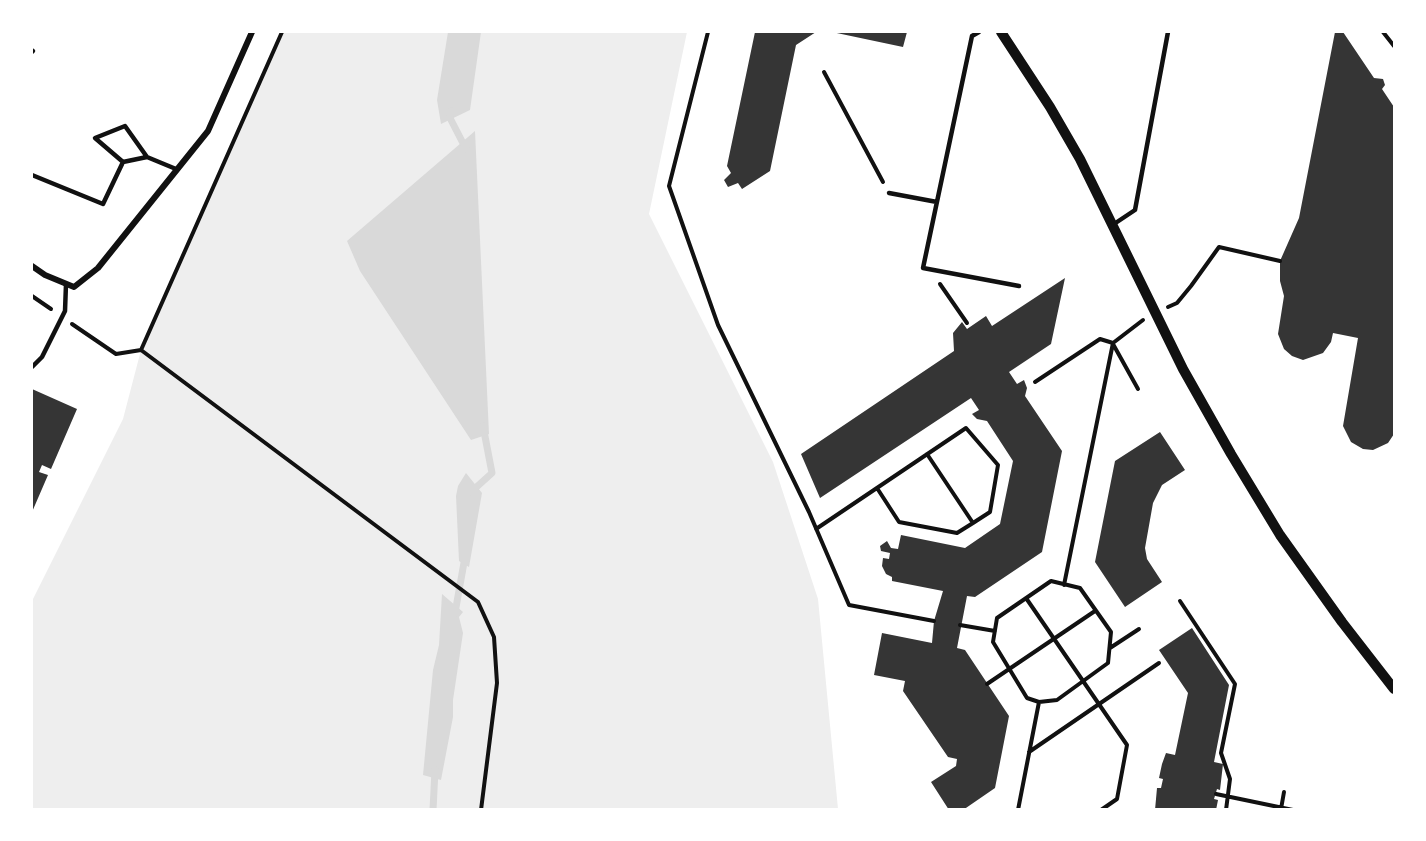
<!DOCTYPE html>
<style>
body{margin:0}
#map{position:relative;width:1426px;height:841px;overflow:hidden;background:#fff;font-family:"DM Sans",sans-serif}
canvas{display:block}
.frame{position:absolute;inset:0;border:33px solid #fff;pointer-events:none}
</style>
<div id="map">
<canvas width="1426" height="841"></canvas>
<div class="frame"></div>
</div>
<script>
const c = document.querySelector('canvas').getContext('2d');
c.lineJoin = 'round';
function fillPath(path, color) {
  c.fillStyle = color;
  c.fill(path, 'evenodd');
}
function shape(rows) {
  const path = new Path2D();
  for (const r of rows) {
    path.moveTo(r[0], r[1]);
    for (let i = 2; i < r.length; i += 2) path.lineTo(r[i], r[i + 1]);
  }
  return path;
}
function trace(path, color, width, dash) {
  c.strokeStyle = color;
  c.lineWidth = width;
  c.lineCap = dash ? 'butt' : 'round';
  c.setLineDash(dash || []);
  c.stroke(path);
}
fillPath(shape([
 [282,32,687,32,649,214,773,462,818,599,838,809,32,810,32,601,123,419,141,350]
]), '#eee');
fillPath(shape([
 [448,32,481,32,470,110,441,124,437,100],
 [475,131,489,434,471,440,360,271,347,241],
 [466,473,482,493,469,567,459,561,456,496,458,486],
 [442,594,463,612,459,617,463,633,453,700,453,717,441,780,423,775,433,670,439,645]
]), '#d9d9d9');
trace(shape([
 [451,111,450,118,466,149],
 [471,492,492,473,483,426],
 [455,613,465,557],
 [433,810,435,770]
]), '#d9d9d9', 7);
fillPath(shape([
 [755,32,816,32,796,45,770,171,742,189,738,183,728,187,724,180,731,173,727,166],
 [832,32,907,32,903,47],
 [1335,32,1343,32,1374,78,1383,79,1385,85,1382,89,1394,107,1394,434,1388,443,1373,450,1363,449,1351,442,1343,426,1358,338,1333,333,1331,342,1323,353,1303,360,1292,356,1284,349,1278,334,1284,296,1280,281,1280,261,1299,218],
 [1065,278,1051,344,1009,372,1017,384,1024,380,1027,388,1025,396,1062,451,1042,552,975,597,967,596,957,648,965,650,1009,716,995,788,963,810,949,810,931,782,956,766,957,759,948,757,903,691,905,681,874,675,882,633,932,643,934,621,943,591,892,581,892,577,886,574,882,566,883,558,889,559,890,553,881,551,880,546,887,541,891,548,898,549,901,535,965,548,1000,524,1013,461,987,421,977,419,972,414,979,410,971,398,820,498,801,454,954,351,953,333,962,322,967,329,986,316,992,326],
 [32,389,77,409,51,469,42,465,39,472,48,475,32,512],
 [1160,432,1185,470,1162,485,1153,503,1145,548,1147,559,1162,582,1125,607,1095,562,1115,461],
 [1192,628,1229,685,1214,762,1223,764,1220,790,1217,789,1214,799,1218,800,1216,810,1155,810,1157,788,1161,788,1163,779,1159,778,1162,764,1166,753,1175,755,1188,693,1159,650]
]), '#353535');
trace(shape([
 [708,32,669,186,718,325,809,512,849,605,934,621],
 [1383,32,1394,46],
 [824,72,883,182],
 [940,284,967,323],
 [32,296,51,309],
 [1168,307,1177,303,1191,286,1219,247,1280,261],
 [72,324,116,354,141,350],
 [1113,343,1143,320],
 [1113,344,1138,389],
 [141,350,478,602,494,637,497,683,481,810],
 [141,350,282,32],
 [1035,382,1100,339,1113,343],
 [877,488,899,522,957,533,973,523],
 [816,529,966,428,998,465,990,512,973,523,927,454],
 [1051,581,1080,588,1111,632,1108,663,1057,700,1039,702,1027,698,993,642,997,618,1051,581],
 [1064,585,1113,343],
 [1026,598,1127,745,1117,799,1101,810],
 [1180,601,1235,684,1221,753,1230,779,1226,810],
 [960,625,995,631],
 [1110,648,1139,629],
 [987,684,1095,611],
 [1029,752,1159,663],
 [1216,794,1293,810],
 [1281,809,1284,792],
 [1018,810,1039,702]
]), '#111', 4);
trace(shape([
 [979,32,972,36,923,268,1019,286],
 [32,52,33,51],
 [147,157,125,126,95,138,123,162,147,157,176,169],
 [32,175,103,204,123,162],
 [889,193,937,202],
 [1114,224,1135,210,1168,32],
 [32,367,42,357,65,311,66,284]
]), '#111', 4.5);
trace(shape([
 [32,266,45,275,74,287,98,268,208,131,252,32]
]), '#111', 6);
trace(shape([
 [1001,32,1050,107,1080,159,1183,369,1231,454,1280,535,1342,622,1394,689]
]), '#111', 10);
</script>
